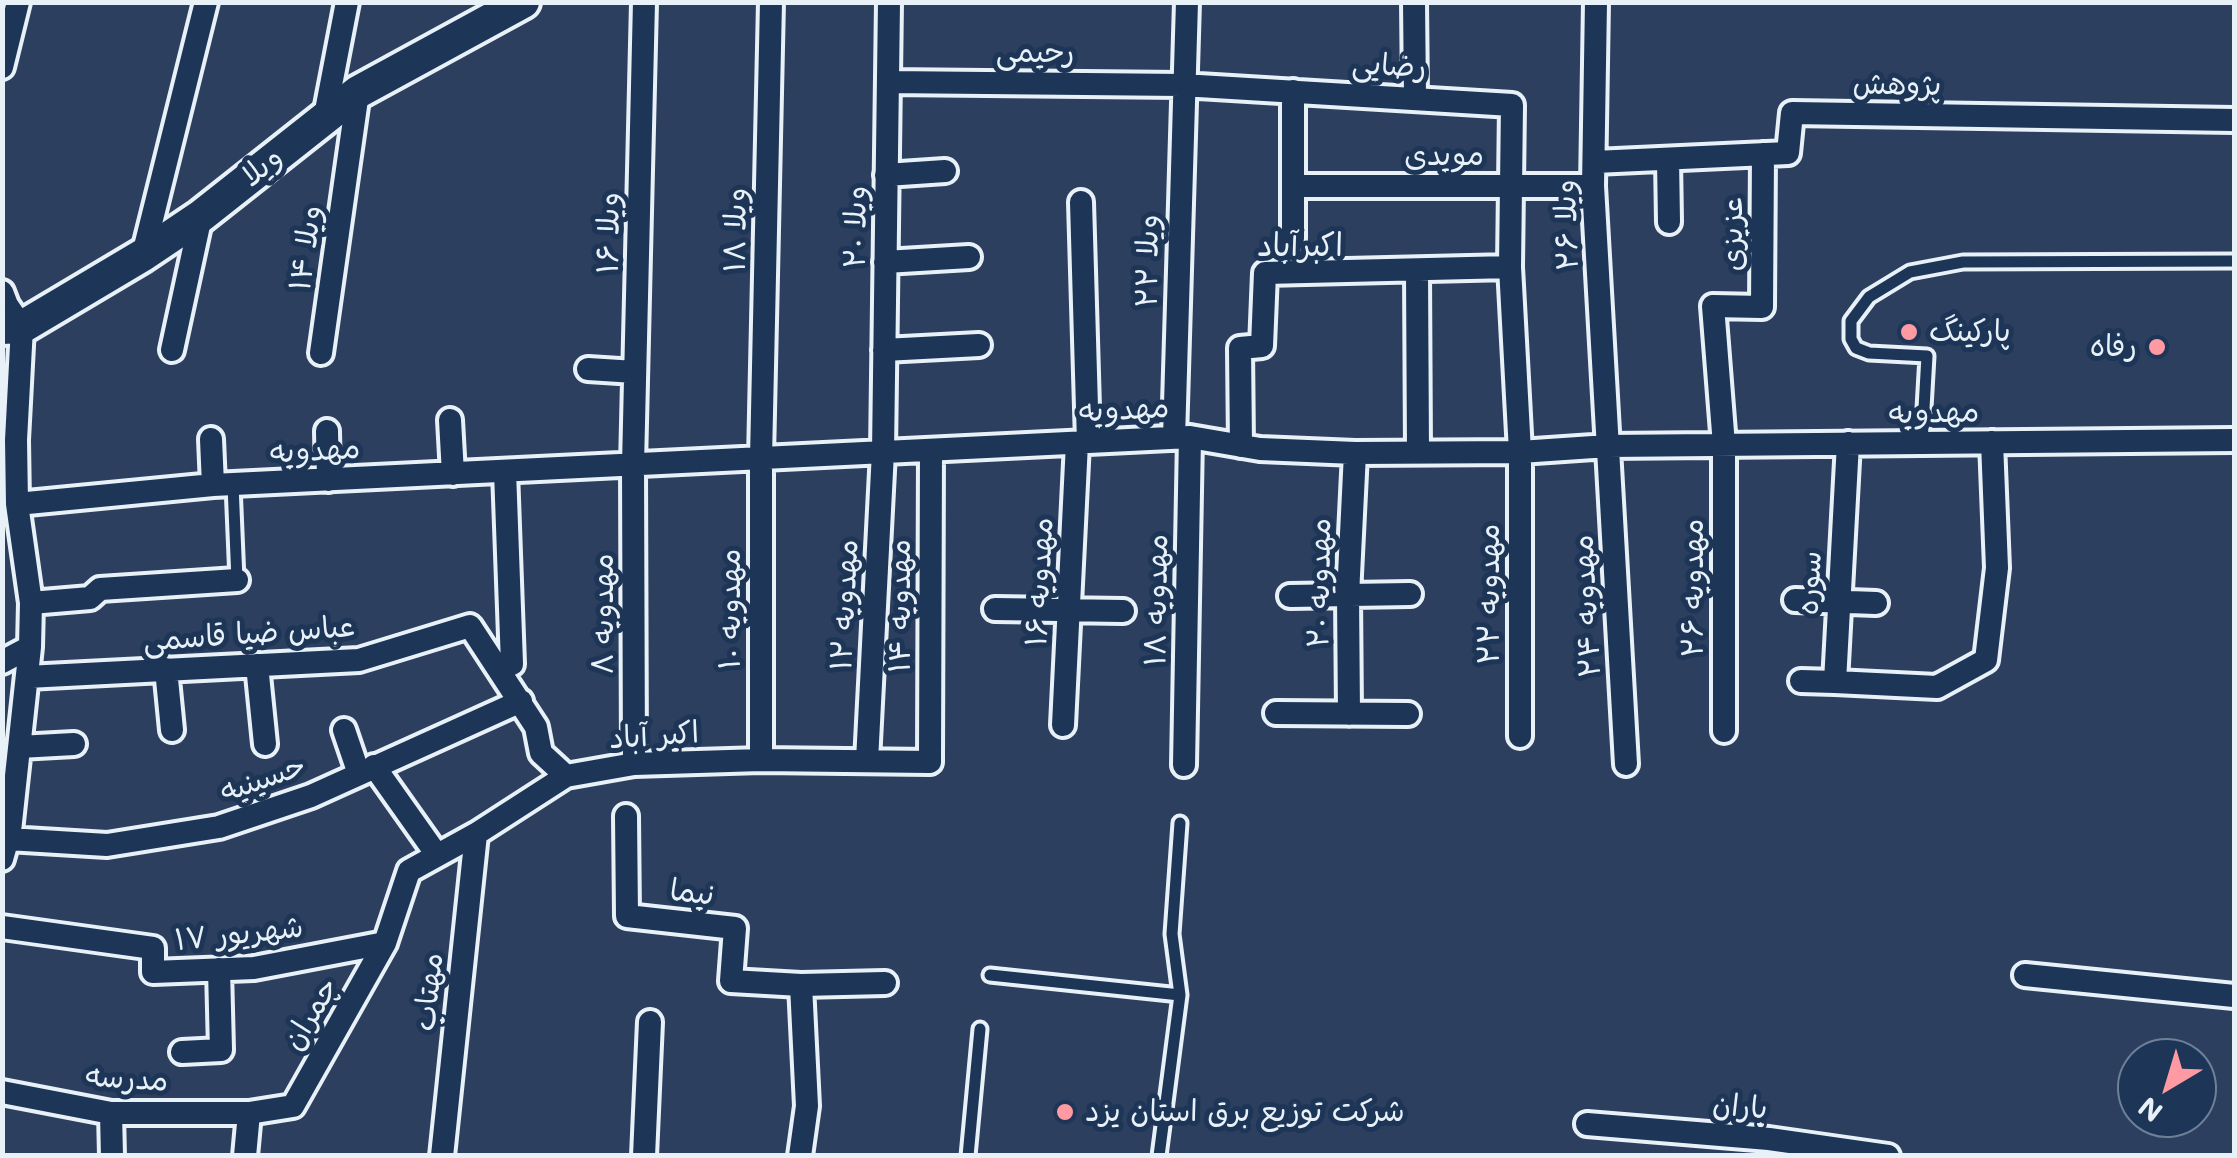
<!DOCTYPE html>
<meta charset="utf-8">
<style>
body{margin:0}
#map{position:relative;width:2237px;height:1158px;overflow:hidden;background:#2c3f5e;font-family:Mali,sans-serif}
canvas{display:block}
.frame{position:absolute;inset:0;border:5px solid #e8f1f8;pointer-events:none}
.north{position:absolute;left:2117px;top:1038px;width:100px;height:100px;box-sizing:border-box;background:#1d3557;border:2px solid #6e8097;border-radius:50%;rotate:218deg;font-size:28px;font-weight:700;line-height:40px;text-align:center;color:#e8f1f8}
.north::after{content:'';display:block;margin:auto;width:35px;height:45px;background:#ff9aa2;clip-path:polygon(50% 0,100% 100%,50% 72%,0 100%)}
</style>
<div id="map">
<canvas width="2237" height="1158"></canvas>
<div class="frame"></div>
<div class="north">N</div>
</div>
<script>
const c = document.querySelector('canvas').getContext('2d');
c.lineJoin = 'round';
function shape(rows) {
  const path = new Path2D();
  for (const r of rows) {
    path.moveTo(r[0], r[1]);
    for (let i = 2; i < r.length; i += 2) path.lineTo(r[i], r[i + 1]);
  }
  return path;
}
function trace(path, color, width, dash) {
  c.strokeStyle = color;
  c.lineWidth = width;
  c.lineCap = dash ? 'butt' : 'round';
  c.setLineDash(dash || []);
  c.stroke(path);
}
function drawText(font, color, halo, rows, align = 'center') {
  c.font = font + ' Mali,"Playpen Sans Arabic",sans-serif';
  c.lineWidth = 10;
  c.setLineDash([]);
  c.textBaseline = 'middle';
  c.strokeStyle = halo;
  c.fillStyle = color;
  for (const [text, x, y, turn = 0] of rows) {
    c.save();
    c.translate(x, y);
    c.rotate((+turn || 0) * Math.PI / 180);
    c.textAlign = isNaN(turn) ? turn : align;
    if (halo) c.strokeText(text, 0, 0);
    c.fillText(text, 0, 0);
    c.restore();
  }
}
const lane = shape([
 [1922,443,1927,356,1869,353,1856,348,1851,339,1851,321,1869,297,1910,272,1963,262,2234,261],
 [233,485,237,580],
 [990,975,1180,995],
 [968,1156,980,1029],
 [1159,1156,1180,995,1172,934,1180,823]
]);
const street = shape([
 [1414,2,1415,97],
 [1596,2,1593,186,1626,764],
 [2,67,18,2],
 [888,82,1182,85,1512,105,1510,267,1520,452,1520,736],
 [1293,91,1293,238],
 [325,116,347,2],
 [1668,159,1669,222],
 [1595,162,1788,153,1792,113,2234,120],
 [886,175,945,171],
 [1294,186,1593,186],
 [1081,202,1088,442],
 [143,255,206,2],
 [885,262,969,257],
 [1417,271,1418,452],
 [2,292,7,305,22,327,16,440,17,504,31,603,30,647,10,831,2,859],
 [172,350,201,216],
 [884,350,979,345],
 [321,353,358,92],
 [588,369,635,372],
 [450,420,453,474],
 [327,431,328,480],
 [1174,438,1187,2],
 [211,439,213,485],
 [1848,443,1835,682,1937,687,1986,660,1997,568,1992,442],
 [1241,446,1240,348,1262,346,1265,273,1510,267],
 [17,504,213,485,1190,437,1260,449,1355,453,1520,452,1608,446,2234,440],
 [1290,596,1410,594],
 [1795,600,1876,603],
 [31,603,90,598,100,589,237,580],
 [995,609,1123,611],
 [2,662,30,647],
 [257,665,265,744],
 [166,669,172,730],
 [500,670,512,664,505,471],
 [27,677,359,660,470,626,536,727,541,753,566,776],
 [1801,681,1835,682],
 [1276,713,1408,714],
 [1349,714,1348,595,1355,453],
 [1063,725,1077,443],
 [344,730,359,774],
 [1724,731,1724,445,1713,306,1762,307,1763,154],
 [19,747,74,744],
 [761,760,761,458,771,2],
 [867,761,883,452,889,2],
 [634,764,633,465,644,2],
 [1184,765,1190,437],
 [374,766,437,855],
 [626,816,627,916,735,928,731,981,801,985,807,1106,800,1156],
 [8,839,107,845,219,827,311,796,521,701],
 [2,927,153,948,153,972,254,968,385,943],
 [2025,975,2234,996],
 [801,985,885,983],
 [182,1052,221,1050,219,969],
 [2,1092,111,1113,249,1113],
 [111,1113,112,1156],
 [1587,1124,1769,1139,1888,1156],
 [245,1156,249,1113,293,1106,385,943,409,871,476,834,566,776,634,764,761,760,930,762,931,450],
 [442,1156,476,834],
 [644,1156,650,1022]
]);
const secondary = shape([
 [2,328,22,327,143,255,201,216,358,92,523,2]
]);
trace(lane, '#e8f1f8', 19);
trace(street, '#e8f1f8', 30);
trace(secondary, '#e8f1f8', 40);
trace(lane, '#1d3557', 11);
trace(street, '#1d3557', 22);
trace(secondary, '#1d3557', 32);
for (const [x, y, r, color] of [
 [1909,332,10,"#ff9aa2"],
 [2157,347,10,"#ff9aa2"],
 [1065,1112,10,"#ff9aa2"]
]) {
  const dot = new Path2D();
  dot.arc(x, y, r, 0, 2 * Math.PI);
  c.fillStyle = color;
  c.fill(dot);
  trace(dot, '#1d3557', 4);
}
drawText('30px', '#e8f1f8', '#1d3557', [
 ["رحیمی",1035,53],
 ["رضایی",1389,66,3],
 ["پژوهش",1897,85,1],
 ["مویدی",1444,156],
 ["ویلا",262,167,-39],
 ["ویلا ۲۶",1567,225,-92],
 ["ویلا ۲۰",856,227,-89],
 ["ویلا ۱۸",736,230,-89],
 ["ویلا ۱۶",609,233,-89],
 ["عزیزی",1733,234,-90],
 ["ویلا ۱۴",306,248,-82],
 ["ویلا ۲۲",1148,261,-89],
 ["مهدویه",1124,410,-3],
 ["مهدویه",1934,413,-1],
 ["مهدویه",315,451,-3],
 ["مهدویه ۱۶",1040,582,-87],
 ["مهدویه ۲۰",1320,583,-89],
 ["سوره",1810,583,-87],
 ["مهدویه ۲۶",1694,588,-90],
 ["مهدویه ۲۲",1490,594,-90],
 ["مهدویه ۱۸",1157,600,-89],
 ["مهدویه ۱۲",845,605,-87],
 ["مهدویه ۱۴",901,606,-90],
 ["مهدویه ۲۴",1587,606,-93],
 ["مهدویه ۱۰",731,609,-90],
 ["مهدویه ۸",604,614,-90],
 ["عباس ضیا قاسمی",249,634,-4],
 ["اکبر آباد",654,736,-4],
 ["حسینیه",263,779,-19],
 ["نیما",692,893,7],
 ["۱۷ شهریور",239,934,-6],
 ["مهتاب",429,992,-84],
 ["چمران",311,1014,-59],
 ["مدرسه",127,1079,4],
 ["باران",1740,1107,5]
]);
drawText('30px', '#e8f1f8', '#1d3557', [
 ["پارکینگ",1929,332],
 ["رفاه",2137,347,"right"],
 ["شرکت توزیع برق استان یزد",1085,1112]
], 'left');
drawText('32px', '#e8f1f8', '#1d3557', [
 ["اکبرآباد",1300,246]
]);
</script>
